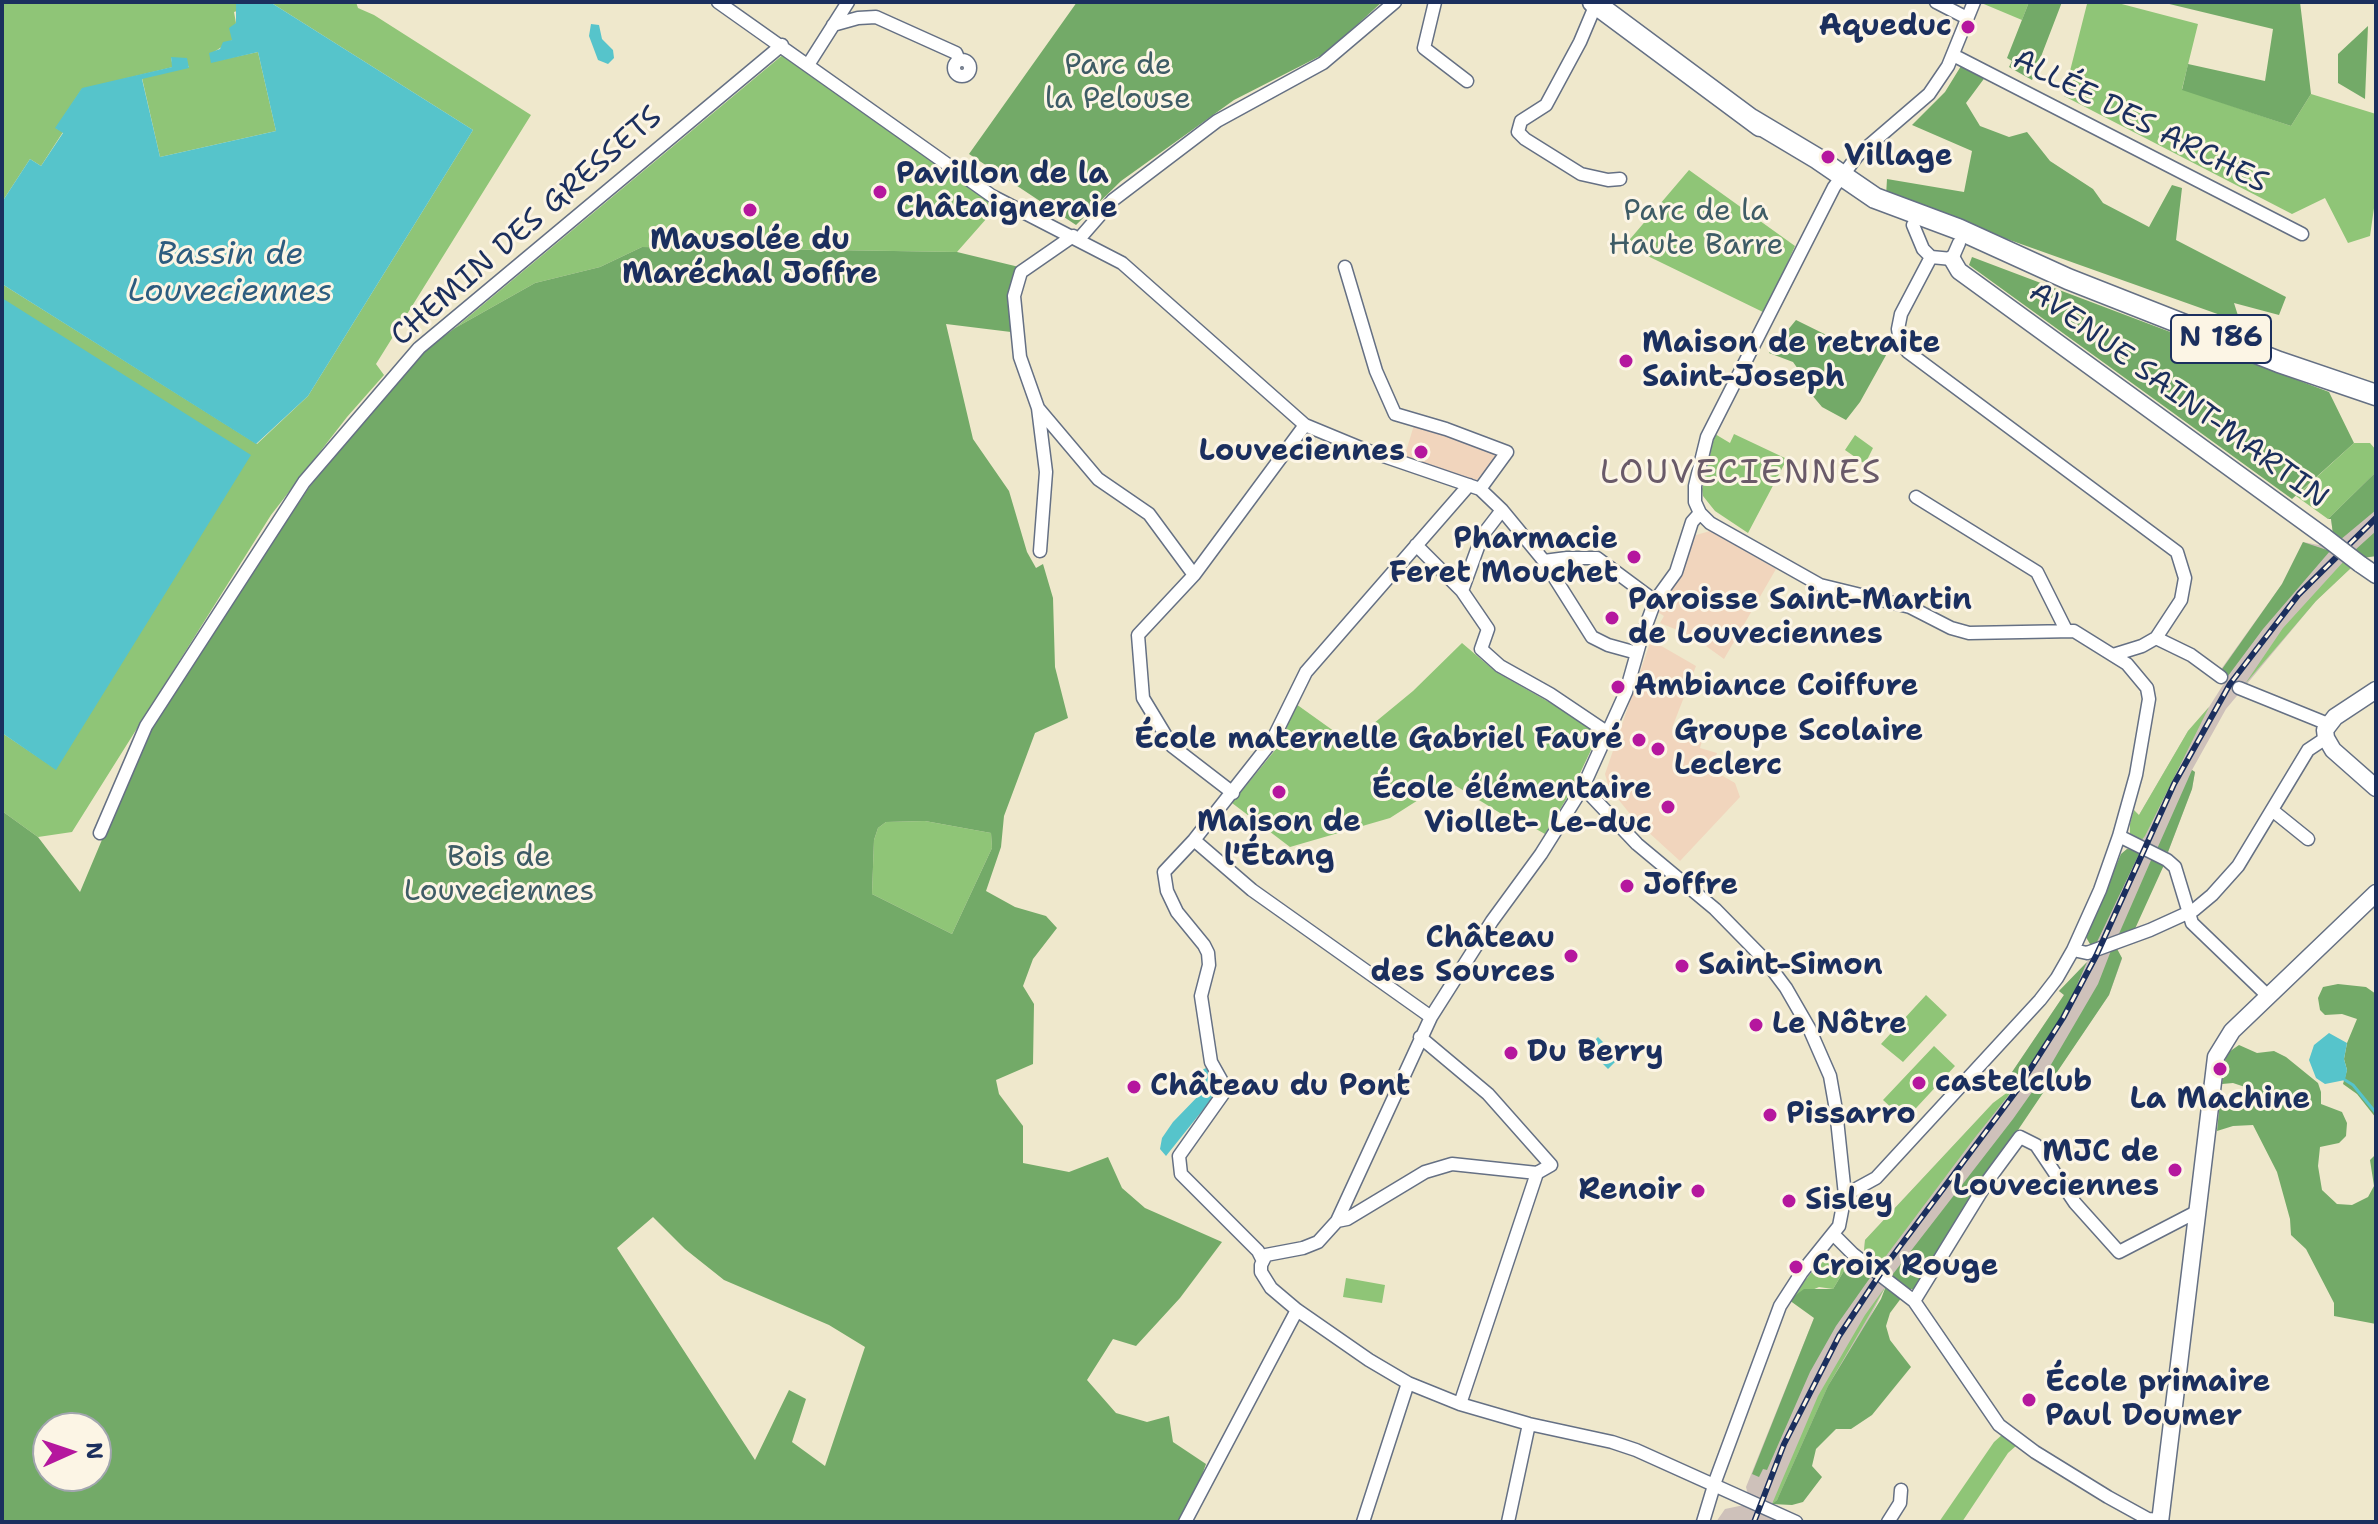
<!DOCTYPE html>
<meta charset="utf-8">
<style>
body{margin:0}
#map{position:relative;width:2378px;height:1524px;overflow:hidden;background:#efe8cc;font-family:"Shantell Sans",sans-serif}
canvas{display:block}
.frame{position:absolute;inset:0;border:4px solid #1b2f5e;pointer-events:none}
.north{position:absolute;left:32px;top:1412px;width:80px;height:80px;box-sizing:border-box;background:#fcf5e5;border:2px solid #a2a6af;border-radius:50%;rotate:87deg;font-size:22px;font-weight:700;line-height:32px;text-align:center;color:#1b2f5e}
.north::after{content:'';display:block;margin:auto;width:28px;height:36px;background:#b5179e;clip-path:polygon(50% 0,100% 100%,50% 72%,0 100%)}
</style>
<div id="map">
<canvas width="2378" height="1524"></canvas>
<div class="frame"></div>
<div class="north">N</div>
</div>
<script>
const c = document.querySelector('canvas').getContext('2d');
c.lineJoin = 'round';
function fillPath(path, color) {
  c.fillStyle = color;
  c.fill(path, 'evenodd');
}
function shape(rows) {
  const path = new Path2D();
  for (const r of rows) {
    if (r.length === 3) {
      path.moveTo(r[0] + r[2], r[1]);
      path.arc(r[0], r[1], r[2], 0, 2 * Math.PI);
      continue;
    }
    path.moveTo(r[0], r[1]);
    for (let i = 2; i < r.length; i += 2) path.lineTo(r[i], r[i + 1]);
  }
  return path;
}
function trace(path, color, width, dash) {
  c.strokeStyle = color;
  c.lineWidth = width;
  c.lineCap = dash ? 'butt' : 'round';
  c.setLineDash(dash || []);
  c.stroke(path);
}
function drawText(font, color, halo, rows, align = 'center') {
  c.font = font + ' "Shantell Sans",sans-serif';
  c.lineWidth = 6;
  c.setLineDash([]);
  c.textBaseline = 'middle';
  c.strokeStyle = halo;
  c.fillStyle = color;
  for (const [text, x, y, turn = 0] of rows) {
    c.save();
    c.translate(x, y);
    c.rotate((+turn || 0) * Math.PI / 180);
    c.textAlign = isNaN(turn) ? turn : align;
    if (halo) c.strokeText(text, 0, 0);
    c.fillText(text, 0, 0);
    c.restore();
  }
}
fillPath(shape([
 [1414,425,1498,450,1498,455,1474,483,1404,458],
 [1710,531,1776,569,1724,659,1692,636,1660,623,1664,616,1656,611,1681,569,1696,535],
 [1651,640,1696,666,1672,728,1702,741,1700,748,1717,753,1711,769,1735,783,1740,797,1680,861,1635,820,1609,788,1605,774]
]), '#f1d5bd');
fillPath(shape([
 [2376,472,2376,556,2363,558,2333,534,2331,519,2328,519],
 [2303,542,2324,546,2352,567,2316,601,2226,709,2192,770,2195,772,2192,789,2168,852,2157,849,2116,947,2122,959,2109,995,1909,1289,1893,1279,1886,1286,1777,1500,1772,1505,1769,1514,1786,1522,1716,1522,1725,1509,1744,1505,1748,1495,1746,1487,1814,1318,1872,1274,1864,1251,1865,1240,1993,1103,2016,1087,2008,1078,2064,995,2059,991,2087,962,2096,945,2090,944,2086,937,2121,854,2127,849,2137,850,2130,824,2139,815,2188,731,2209,707,2228,677,2219,672,2282,584]
]), '#cec1ba');
fillPath(shape([
 [2,2,243,2,236,4,237,11,234,12,236,23,232,40,214,52,211,62,258,52,276,131,160,157,142,78,189,67,183,59,171,58,173,67,82,89,56,128,63,132,41,166,30,159,2,202],
 [270,2,356,2,358,8,374,15,531,115,376,364,384,375,347,417,271,515,72,832,38,837,2,811,2,733,56,769,2,284,257,444,308,396,473,130],
 [1979,2,2029,2,2022,20],
 [2090,2,2114,2,2198,24,2182,89,2291,126,2311,94,2376,114,2376,194,2370,236,2348,243,2325,198,2292,214,2064,96,2072,82,2074,73,2070,71,2087,4],
 [785,53,1009,210,987,218,957,252,642,247,600,267,535,283,455,328],
 [1689,170,1795,246,1765,313,1625,245],
 [1715,434,1730,443,1734,434,1787,459,1748,533,1715,511,1703,496,1702,489],
 [1855,435,1873,448,1865,464,1845,450],
 [2354,443,2370,443,2376,450,2376,472,2328,519,2296,496],
 [2344,561,2352,567,2316,601,2245,684,2283,628],
 [1462,643,1496,672,1600,731,1573,788,1545,834,1520,820,1518,824,1448,781,1390,818,1290,847,1232,803,1280,744,1296,704,1338,734,1362,733,1413,691],
 [2209,707,2145,836,2140,842,2130,836,2130,824,2134,810,2139,815,2188,731],
 [925,821,991,833,992,848,952,934,872,894,874,840,878,828,886,822],
 [1926,995,1947,1015,1903,1062,1881,1044],
 [1934,1046,1955,1066,1905,1120,1883,1100],
 [2016,1086,1973,1140,1877,1268,1867,1260,1864,1251,1865,1240,1993,1103],
 [1842,1258,1851,1259,1833,1289,1819,1287,1789,1300,1816,1267,1827,1259],
 [1346,1278,1385,1285,1382,1303,1343,1297],
 [1886,1286,1828,1386,1777,1500,1772,1504,1818,1396,1865,1315],
 [2003,1434,2017,1445,2008,1453,1962,1522,1939,1522,1994,1442]
]), '#8fc577');
fillPath(shape([
 [1077,2,1382,2,1326,53,1234,100,1121,181,1076,225,969,154],
 [2029,2,2062,2,2032,80,2009,67,2012,61,2007,58],
 [2161,2,2300,2,2311,94,2291,126,2182,90,2188,64,2265,81,2273,29],
 [2368,26,2365,99,2338,83,2338,54],
 [1961,66,1986,76,1966,103,1980,126,2009,137,2027,132,2050,161,2093,189,2103,203,2149,227,2172,185,2182,188,2176,240,2286,297,2279,315,2234,303,2240,322,1886,196,1887,179,1964,192,1972,151,1912,125,1945,92],
 [642,247,957,252,1019,267,1007,296,1011,332,946,324,973,439,1009,491,1027,552,1036,568,1043,564,1053,598,1055,667,1068,718,1035,733,1004,816,1001,847,986,891,1015,907,1046,916,1057,928,1033,959,1023,986,1034,1004,1033,1064,996,1080,999,1094,1023,1126,1023,1163,1069,1172,1108,1157,1122,1188,1145,1208,1222,1242,1180,1298,1136,1346,1113,1339,1087,1380,1116,1413,1147,1422,1169,1416,1173,1442,1206,1464,1185,1522,2,1522,2,811,38,837,80,892,149,728,310,486,423,352,455,328,535,283,600,267],
 [925,821,991,833,992,848,952,934,872,894,874,840,878,828,886,822],
 [653,1217,685,1249,724,1280,829,1325,865,1347,825,1466,792,1442,806,1399,789,1390,755,1460,617,1248],
 [48,1428,96,1428,96,1476,48,1476],
 [1972,257,2329,392,2354,443,2292,499,1969,265],
 [1796,320,1869,356,1879,342,1890,348,1860,402,1846,420,1822,407,1806,388,1803,376,1793,362,1769,353],
 [2376,472,2376,510,2340,540,2333,534,2331,519,2328,519],
 [2376,531,2376,556,2363,558,2354,551],
 [2303,542,2330,551,2263,629,2228,676,2220,672,2282,584],
 [2192,770,2195,772,2192,789,2168,852,2157,849],
 [2127,849,2137,850,2139,854,2096,944,2090,944,2086,937,2121,854],
 [2152,858,2164,865,2134,931,2118,936],
 [2116,947,2122,958,2109,995,2020,1127,1923,1282,1915,1289,1909,1289,1893,1279,1893,1274,2013,1119,2049,1068,2098,984,2112,948],
 [2087,962,2067,1008,2016,1086,2008,1078,2064,995,2059,991],
 [2338,984,2366,987,2376,994,2376,1118,2357,1094,2343,1084,2347,1070,2344,1059,2347,1043,2357,1019,2342,1014,2325,1015,2320,1010,2318,998,2323,987],
 [2239,1045,2257,1053,2274,1051,2286,1057,2318,1083,2321,1092,2321,1104,2342,1112,2347,1123,2346,1136,2339,1143,2320,1147,2318,1166,2322,1190,2337,1204,2352,1205,2368,1197,2374,1186,2370,1160,2376,1154,2376,1324,2334,1316,2334,1303,2306,1249,2291,1235,2290,1219,2277,1172,2253,1125,2233,1126,2217,1131,2220,1101,2225,1099,2242,1102,2249,1093,2245,1087,2233,1083,2222,1084,2226,1054],
 [1851,1259,1872,1275,1836,1326,1810,1372,1767,1470,1763,1469,1759,1477,1752,1474,1814,1318,1789,1300,1804,1289,1833,1289],
 [1886,1286,1902,1297,1890,1313,1886,1326,1890,1340,1911,1367,1872,1415,1851,1429,1836,1429,1816,1449,1812,1466,1822,1477,1803,1502,1792,1505,1772,1504,1777,1500,1828,1386,1881,1299]
]), '#73aa68');
fillPath(shape([
 [244,2,270,2,473,130,308,396,256,444,2,284,2,202,30,159,41,166,63,133,55,128,82,88,172,67,171,57,187,58,189,68,142,79,160,157,276,131,258,52,211,63,209,53,220,49,223,42,232,40,229,28,236,23,236,4],
 [591,24,599,25,602,39,613,50,614,58,608,64,598,60,589,36],
 [2,298,251,455,56,770,2,733],
 [2329,1033,2347,1043,2344,1059,2347,1070,2345,1080,2325,1084,2316,1078,2309,1060,2314,1045],
 [1598,1037,1619,1058,1608,1069,1587,1048],
 [1206,1068,1213,1072,1218,1082,1218,1091,1166,1156,1160,1149,1162,1138,1173,1122,1205,1089,1206,1083,1200,1077,1200,1071]
]), '#56c4cb');
trace(shape([
 [2345,1080,2353,1085,2376,1113]
]), '#56c4cb', 3);
const minor = shape([
 [718,2,992,196,1122,263,1305,425,1363,449,1480,489,1502,510,1544,561,1592,637,1608,645,1637,653],
 [1435,2,1424,48,1467,81],
 [1936,2,1967,18],
 [1596,4,1580,42,1546,105,1521,121,1518,132,1525,139,1581,174,1608,180,1620,179],
 [833,25,858,18,876,17,956,53,959,60],
 [1953,55,2302,234],
 [962,68,8],
 [808,65,848,2],
 [1913,225,1923,249,1931,257,1952,259,1959,243],
 [1079,239,1113,200,1217,121,1323,63,1395,2],
 [1931,257,1901,314,1898,329,1900,341,1908,352,2177,552,2185,578,2181,600,2156,638],
 [1345,267,1376,371,1395,414,1446,429,1507,452,1480,489],
 [1038,408,1098,479,1149,514,1194,575],
 [1916,497,2037,572,2066,630],
 [1502,510,1482,536,1462,591,1488,629,1481,649,1500,666,1550,694,1608,733],
 [1700,513,1692,522,1676,572,1655,601,1641,639,1626,692,1583,787,1541,854,1492,921,1431,1017,1337,1221,1318,1242,1303,1248,1266,1255,1261,1265,1261,1272,1271,1288,1297,1310,1369,1360,1408,1383,1460,1404,1529,1424,1612,1442,1636,1450,1796,1522],
 [1416,545,1462,591],
 [1040,551,1046,472,1038,408,1020,357,1014,296,1021,272,1073,236],
 [1544,561,1567,558,1597,558,1655,601],
 [2113,655,2142,646,2156,638,2191,655,2221,677],
 [2239,688,2328,724],
 [1583,787,1637,844,1715,909,1765,960,1786,988,1809,1028,1830,1076,1836,1110,1845,1195,1839,1226,1802,1272,1780,1306,1716,1479,1703,1522],
 [1233,793,1172,746,1143,698,1138,635,1194,575,1305,425],
 [2272,810,2308,839],
 [100,833,146,726,304,482,419,348,782,45],
 [2119,836,2167,860,2175,867,2192,923,2268,996],
 [1194,840,1252,890,1431,1017],
 [2073,950,2087,953,2150,930,2194,910,2212,895,2238,866,2308,750,2326,738],
 [1845,1195,1876,1178,2040,1000,2057,978,2073,950,2100,890,2119,836,2136,775,2149,699,2147,688,2127,664,2074,631,1969,633,1951,628,1910,607,1820,585,1710,523,1700,513,1695,502,1695,486,1707,437,1834,187,1858,155,1929,94,1948,66,1974,2],
 [1337,1221,1347,1219,1425,1172,1452,1164,1537,1173,1551,1165,1488,1094,1420,1037],
 [1834,1235,1853,1254,1914,1301,1999,1425,2035,1452,2108,1497,2148,1519,2160,1520],
 [1262,1259,1258,1251,1181,1174,1179,1156,1223,1094,1225,1087,1211,1062,1201,996,1209,965,1208,953,1204,945,1177,912,1167,891,1164,872,1194,840,1272,741,1306,672,1469,485],
 [1914,1301,1989,1179,2020,1137,2036,1145,2075,1203,2119,1252,2198,1211],
 [1460,1404,1537,1173],
 [1185,1522,1297,1310],
 [1363,1522,1408,1383],
 [1508,1522,1529,1424],
 [1888,1522,1900,1503,1901,1490]
]);
const tertiary = shape([
 [1952,259,1959,271,2325,537],
 [2360,564,2376,575],
 [2376,690,2335,717,2325,730,2326,738,2333,750,2376,788],
 [2160,1522,2216,1057,2232,1031,2376,893]
]);
const primary = shape([
 [1593,2,1760,126],
 [1751,119,1818,159,1875,198,1958,229,2068,279,2279,362,2376,395]
]);
trace(minor, '#657084', 15);
trace(tertiary, '#657084', 19);
trace(primary, '#657084', 23);
trace(minor, '#fff', 12);
trace(tertiary, '#fff', 16);
trace(primary, '#fff', 20);
const rail = shape([
 [1754,1522,1784,1444,1839,1336,1886,1265,2017,1090,2063,1018,2096,956,2174,784,2230,684,2299,594,2376,518]
]);
trace(rail, '#1b2f5e', 6);
trace(rail, '#fcf5e5', 3, [9]);
const tertiaryBridge = shape([
 [2325,537,2360,564]
]);
trace(tertiaryBridge, '#657084', 19, []);
trace(tertiaryBridge, '#fff', 16);
for (const [x, y, r, color] of [
 [1968,27,8,"#b5179e"],
 [1828,157,8,"#b5179e"],
 [880,192,8,"#b5179e"],
 [750,210,8,"#b5179e"],
 [1626,361,8,"#b5179e"],
 [1421,452,8,"#b5179e"],
 [1634,557,8,"#b5179e"],
 [1612,618,8,"#b5179e"],
 [1618,687,8,"#b5179e"],
 [1639,740,8,"#b5179e"],
 [1658,749,8,"#b5179e"],
 [1279,792,8,"#b5179e"],
 [1668,807,8,"#b5179e"],
 [1627,886,8,"#b5179e"],
 [1571,956,8,"#b5179e"],
 [1682,966,8,"#b5179e"],
 [1756,1025,8,"#b5179e"],
 [1511,1053,8,"#b5179e"],
 [2220,1069,8,"#b5179e"],
 [1919,1083,8,"#b5179e"],
 [1134,1087,8,"#b5179e"],
 [1770,1115,8,"#b5179e"],
 [2175,1170,8,"#b5179e"],
 [1698,1191,8,"#b5179e"],
 [1789,1201,8,"#b5179e"],
 [1796,1267,8,"#b5179e"],
 [2029,1400,8,"#b5179e"]
]) {
  const dot = new Path2D();
  dot.arc(x, y, r, 0, 2 * Math.PI);
  c.fillStyle = color;
  c.fill(dot);
  trace(dot, '#fcf5e5', 3);
}
for (const [x, y, w] of [
 [2221,339,100]
]) {
  const box = new Path2D();
  box.roundRect(x - w / 2, y - 24, w, 48, 6);
  c.fillStyle = '#fcf5e5';
  c.fill(box);
  trace(box, '#1b2f5e', 2);
}
drawText('bold 28px', '#1b2f5e', null, [
 ["N 186",2221,339]
]);
drawText('bold 30px', '#1b2f5e', '#fcf5e5', [
 ["Aqueduc",1952,27,"right"],
 ["Village",1844,157],
 ["Pavillon de la",896,175],
 ["Châtaigneraie",896,209],
 ["Mausolée du",750,241,"center"],
 ["Maréchal Joffre",750,275,"center"],
 ["Maison de retraite",1642,344],
 ["Saint-Joseph",1642,378],
 ["Louveciennes",1405,452,"right"],
 ["Pharmacie",1618,540,"right"],
 ["Feret Mouchet",1618,574,"right"],
 ["Paroisse Saint-Martin",1628,601],
 ["de Louveciennes",1628,635],
 ["Ambiance Coiffure",1634,687],
 ["Groupe Scolaire",1674,732],
 ["Leclerc",1674,766],
 ["École maternelle Gabriel Fauré",1623,740,"right"],
 ["École élémentaire",1652,790,"right"],
 ["Viollet- Le-duc",1652,824,"right"],
 ["Maison de",1279,823,"center"],
 ["l'Étang",1279,857,"center"],
 ["Joffre",1643,886],
 ["Château",1555,939,"right"],
 ["des Sources",1555,973,"right"],
 ["Saint-Simon",1698,966],
 ["Le Nôtre",1772,1025],
 ["Du Berry",1527,1053],
 ["castelclub",1935,1083],
 ["Château du Pont",1150,1087],
 ["La Machine",2220,1100,"center"],
 ["Pissarro",1786,1115],
 ["MJC de",2159,1153,"right"],
 ["Louveciennes",2159,1187,"right"],
 ["Renoir",1682,1191,"right"],
 ["Sisley",1805,1201],
 ["Croix Rouge",1812,1267],
 ["École primaire",2045,1383],
 ["Paul Doumer",2045,1417]
], 'left');
drawText('30px', '#3e5c66', '#fcf5e5', [
 ["Parc de",1118,66],
 ["la Pelouse",1118,100],
 ["Parc de la",1696,212],
 ["Haute Barre",1696,246],
 ["Bois de",499,858],
 ["Louveciennes",499,892]
]);
drawText('30px', '#1b2f5e', '#fcf5e5', [
 ["ALLÉE DES ARCHES",2140,122,27],
 ["CHEMIN DES GRESSETS",527,227,-41],
 ["AVENUE SAINT-MARTIN",2178,396,36]
]);
drawText('italic 32px', '#2d5c7f', '#fcf5e5', [
 ["Bassin de",230,256],
 ["Louveciennes",230,293]
]);
c.letterSpacing = '2px';
drawText('34px', '#695a69', '#fcf5e5', [
 ["LOUVECIENNES",1741,474]
]);
c.letterSpacing = '0px';
</script>
